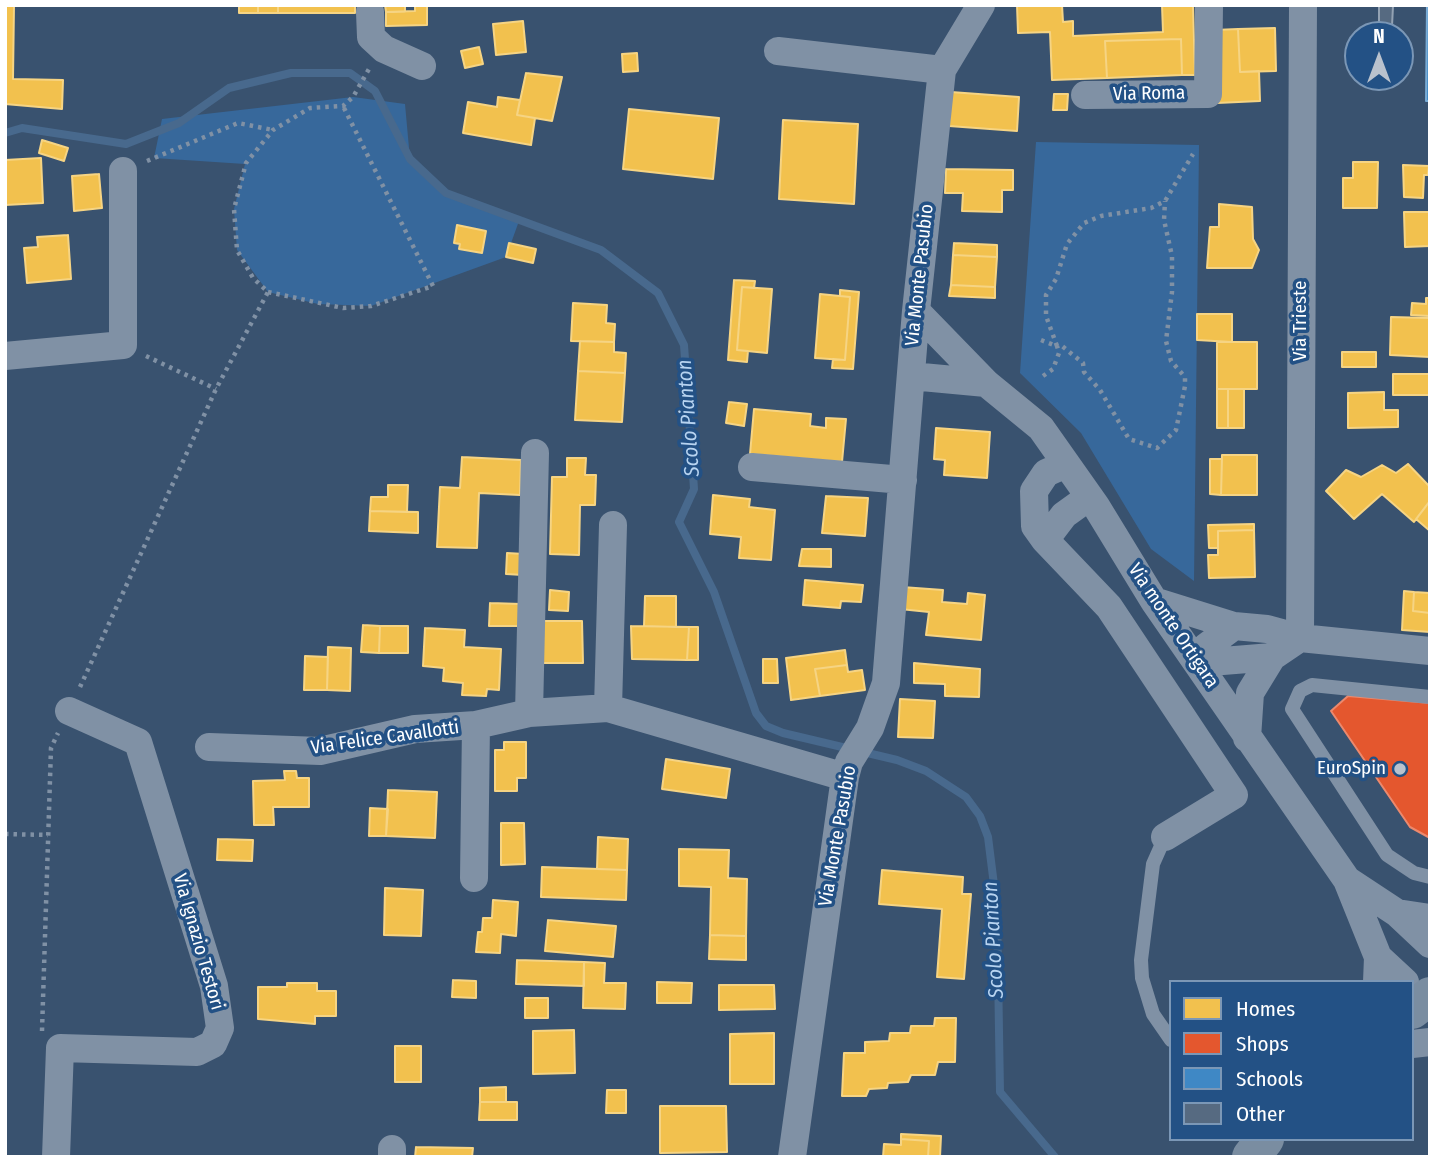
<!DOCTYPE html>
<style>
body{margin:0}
#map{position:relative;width:1435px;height:1162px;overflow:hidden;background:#39526f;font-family:"Fira Sans Condensed",sans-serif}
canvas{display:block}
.frame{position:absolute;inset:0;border:7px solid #fff;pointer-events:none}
.legend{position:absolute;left:1169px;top:980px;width:245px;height:161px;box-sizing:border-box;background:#235185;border:2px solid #7b97b6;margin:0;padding:9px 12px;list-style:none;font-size:21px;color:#fff}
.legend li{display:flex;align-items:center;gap:14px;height:35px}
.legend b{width:35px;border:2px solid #7b97b6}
.north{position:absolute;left:1344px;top:21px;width:70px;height:70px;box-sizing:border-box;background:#235185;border:2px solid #7b97b6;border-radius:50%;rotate:0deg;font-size:19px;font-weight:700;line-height:28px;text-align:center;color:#fff}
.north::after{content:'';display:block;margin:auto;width:24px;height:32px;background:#bac2cd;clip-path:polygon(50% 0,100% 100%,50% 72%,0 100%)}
</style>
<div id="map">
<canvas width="1435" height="1162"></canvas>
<div class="frame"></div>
<ul class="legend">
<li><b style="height:19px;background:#f2c14e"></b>Homes</li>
<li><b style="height:19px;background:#e4572e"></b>Shops</li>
<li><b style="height:19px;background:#3f88c5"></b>Schools</li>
<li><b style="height:19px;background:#566a81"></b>Other</li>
</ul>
<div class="north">N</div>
</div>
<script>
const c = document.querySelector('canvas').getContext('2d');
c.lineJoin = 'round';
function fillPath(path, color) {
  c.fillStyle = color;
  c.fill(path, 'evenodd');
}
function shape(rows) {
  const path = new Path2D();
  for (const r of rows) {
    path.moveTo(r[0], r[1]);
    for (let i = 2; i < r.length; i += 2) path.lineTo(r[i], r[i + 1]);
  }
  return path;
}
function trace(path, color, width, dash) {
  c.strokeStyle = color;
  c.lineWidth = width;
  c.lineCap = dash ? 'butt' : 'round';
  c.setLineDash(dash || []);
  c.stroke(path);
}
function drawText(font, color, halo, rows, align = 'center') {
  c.font = font + ' "Fira Sans Condensed",sans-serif';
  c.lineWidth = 7;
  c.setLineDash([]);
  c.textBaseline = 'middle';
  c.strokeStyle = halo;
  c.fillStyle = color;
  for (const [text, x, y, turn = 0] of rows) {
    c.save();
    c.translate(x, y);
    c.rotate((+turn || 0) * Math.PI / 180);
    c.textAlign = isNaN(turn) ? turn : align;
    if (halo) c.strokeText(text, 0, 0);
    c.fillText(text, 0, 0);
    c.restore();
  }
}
fillPath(shape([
 [353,97,405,104,410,159,446,193,519,221,506,257,371,306,318,304,268,292,237,250,234,209,245,164,154,158,162,119],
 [1036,142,1199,145,1194,581,1151,549,1081,433,1020,373]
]), '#37689b');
const homes = shape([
 [5,5,14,5,13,79,63,80,62,109,5,104,5,5],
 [239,5,258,5,258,13,239,13,239,5],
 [258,5,278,5,278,13,258,13,258,5],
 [278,5,355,5,355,13,278,13,278,5],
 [385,5,405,5,405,12,386,12,385,5],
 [415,5,427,5,427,25,386,26,386,12,415,11,415,5],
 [1017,5,1062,5,1063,22,1073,21,1073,36,1163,32,1162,5,1193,5,1195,75,1182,75,1181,39,1105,41,1107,78,1052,80,1050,32,1018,33,1017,5],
 [523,21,526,52,496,55,493,24,523,21],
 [1275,28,1276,71,1240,72,1238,29,1275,28],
 [1238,29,1240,72,1259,71,1260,101,1217,103,1215,30,1238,29],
 [1181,39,1182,75,1107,78,1105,41,1181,39],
 [479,47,483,64,465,68,461,51,479,47],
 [637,53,638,71,623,72,622,54,637,53],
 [526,73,562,77,552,121,517,115,526,73],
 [951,92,1019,97,1017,131,949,126,951,92],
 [1054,94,1068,94,1067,110,1053,110,1054,94],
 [498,97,520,100,517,115,535,118,531,145,463,133,468,102,497,107,498,97],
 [629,109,719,118,713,179,623,169,629,109],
 [783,120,858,124,854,204,779,199,783,120],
 [42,140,68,148,64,161,39,153,42,140],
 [41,158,43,203,5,205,5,160,41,158],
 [1353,162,1378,162,1377,208,1343,208,1343,178,1353,178,1353,162],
 [1403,165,1429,166,1428,175,1424,175,1423,198,1404,197,1403,165],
 [946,169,1013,170,1013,190,1002,190,1002,212,962,211,963,193,945,193,946,169],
 [99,174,102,208,74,211,72,176,99,174],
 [1219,204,1252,207,1253,239,1259,250,1252,268,1207,268,1210,227,1219,227,1219,204],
 [1404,212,1430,212,1430,246,1405,247,1404,212],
 [457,225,486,231,482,253,459,249,460,244,454,243,457,225],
 [68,235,71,279,27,283,24,248,38,247,37,237,68,235],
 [509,243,536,249,533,263,506,257,509,243],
 [954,243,997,245,997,257,953,255,954,243],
 [953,255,997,257,995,287,951,285,953,255],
 [734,280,755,281,754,288,742,287,737,350,748,351,747,362,728,360,734,280],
 [951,285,995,287,995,298,949,296,951,285],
 [742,287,772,289,767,353,737,350,742,287],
 [840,290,859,292,853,369,832,368,833,359,845,360,850,297,840,296,840,290],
 [820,294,850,297,845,360,815,358,820,294],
 [1426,298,1430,298,1430,316,1411,315,1412,303,1426,304,1426,298],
 [573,303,607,305,606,323,615,324,614,342,571,341,573,303],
 [1197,314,1232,314,1232,342,1197,340,1197,314],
 [1391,317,1430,318,1430,357,1390,355,1391,317],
 [580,341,614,342,614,352,626,353,625,373,578,371,580,341],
 [1217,342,1257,342,1257,389,1217,389,1217,342],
 [1342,352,1376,352,1376,367,1342,367,1342,352],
 [578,371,625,373,622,422,575,420,578,371],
 [1393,374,1430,374,1430,395,1393,395,1393,374],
 [1217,389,1228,389,1228,428,1217,428,1217,389],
 [1228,389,1244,389,1244,428,1228,428,1228,389],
 [1384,392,1384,410,1398,410,1398,427,1348,428,1348,393,1384,392],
 [729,402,747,404,744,426,726,423,729,402],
 [754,409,811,414,810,426,826,428,826,418,846,419,842,462,750,454,754,409],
 [936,428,990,432,987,478,944,475,945,460,934,459,936,428],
 [1222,455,1257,455,1257,495,1221,495,1222,455],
 [462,457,521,460,520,495,479,493,477,548,437,547,440,487,460,488,462,457],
 [567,458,586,458,585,475,596,475,595,505,580,505,579,555,550,554,552,477,567,477,567,458],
 [1210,459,1222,459,1221,495,1210,494,1210,459],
 [1408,464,1430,487,1430,501,1414,522,1382,494,1354,519,1326,491,1346,470,1361,477,1382,465,1396,473,1408,464],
 [388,485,408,485,407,512,370,511,371,497,388,497,388,485],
 [713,495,750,499,749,507,775,510,771,560,739,558,741,537,710,534,713,495],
 [826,496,868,498,865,536,822,533,826,496],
 [1429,502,1430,502,1430,531,1416,519,1429,502],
 [370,511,418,512,418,533,369,531,370,511],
 [1254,524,1254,530,1218,531,1218,548,1209,548,1208,525,1254,524],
 [1254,530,1255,577,1209,578,1208,555,1218,555,1218,531,1254,530],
 [802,549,831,549,831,567,799,566,802,549],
 [507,553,524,554,523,575,506,574,507,553],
 [805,580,863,585,861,602,841,601,840,608,803,605,805,580],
 [902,587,943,590,942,602,967,604,968,593,985,595,981,640,926,635,929,612,900,609,902,587],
 [550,590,569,592,568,611,549,610,550,590],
 [1404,591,1414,592,1413,611,1430,613,1430,632,1402,630,1404,591],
 [1414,592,1430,593,1430,613,1413,611,1414,592],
 [645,596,676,596,676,627,644,626,645,596],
 [490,603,521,604,520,626,489,626,490,603],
 [539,621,582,621,583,663,538,663,539,621],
 [363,625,380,626,379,653,361,652,363,625],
 [380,626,408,626,408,653,379,653,380,626],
 [631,626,689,627,687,660,632,659,631,626],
 [689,627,698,627,698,660,687,660,689,627],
 [425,628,465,630,464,647,501,649,499,690,487,689,486,696,462,695,463,683,443,681,444,668,423,666,425,628],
 [328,647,351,648,350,691,327,690,328,647],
 [845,650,847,665,815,669,820,696,791,700,786,658,845,650],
 [305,656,328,657,327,690,304,690,305,656],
 [763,659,777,659,778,683,763,683,763,659],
 [914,663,980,669,979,697,945,696,945,684,914,683,914,663],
 [847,665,848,672,862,670,865,690,820,696,815,669,847,665],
 [900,699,935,701,933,738,898,737,900,699],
 [504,742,526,742,526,778,517,778,517,791,495,791,495,750,504,750,504,742],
 [666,759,730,769,726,798,662,789,666,759],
 [284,771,296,771,297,778,309,778,309,807,273,807,274,825,254,825,253,781,285,780,284,771],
 [388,790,437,792,435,838,386,836,388,790],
 [370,808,388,809,386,836,369,836,370,808],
 [501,823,524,823,525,864,501,865,501,823],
 [598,837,628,839,627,870,597,869,598,837],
 [218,839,253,840,252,861,217,860,218,839],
 [679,849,729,850,728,878,747,879,746,936,710,935,711,887,679,886,679,849],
 [542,867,627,870,626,900,541,897,542,867],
 [882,870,963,877,962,894,971,894,964,979,937,977,942,909,879,904,882,870],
 [385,888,423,890,421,936,384,935,385,888],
 [493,900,518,902,516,936,501,934,500,953,476,952,478,932,482,932,483,918,492,918,493,900],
 [548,920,616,926,613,957,545,951,548,920],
 [710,935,746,936,746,960,709,959,710,935],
 [517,960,584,962,584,986,516,984,517,960],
 [584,962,605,963,604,983,626,983,625,1009,583,1008,584,962],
 [453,980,476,981,476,998,452,997,453,980],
 [657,982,692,983,691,1003,657,1003,657,982],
 [287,983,317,983,317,991,336,991,336,1016,315,1016,315,1024,258,1019,258,987,287,987,287,983],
 [719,985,774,985,775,1009,719,1010,719,985],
 [525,998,548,998,548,1018,525,1018,525,998],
 [935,1018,956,1018,955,1062,938,1062,935,1075,911,1075,908,1082,888,1083,887,1088,869,1089,866,1096,842,1096,844,1053,865,1053,865,1042,889,1041,890,1033,910,1033,911,1026,934,1026,935,1018],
 [574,1030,575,1073,533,1074,533,1031,574,1030],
 [774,1033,774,1084,730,1084,730,1034,774,1033],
 [395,1046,421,1046,421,1082,395,1082,395,1046],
 [506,1087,506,1102,480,1102,480,1088,506,1087],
 [607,1090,626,1090,626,1113,606,1113,607,1090],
 [480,1102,517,1102,517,1120,479,1120,480,1102],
 [660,1106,726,1106,727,1152,660,1153,660,1106],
 [901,1134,941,1136,940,1157,928,1157,929,1141,901,1139,901,1134],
 [901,1139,929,1141,928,1157,883,1157,884,1144,901,1145,901,1139],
 [416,1147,473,1148,472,1157,415,1157,416,1147]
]);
fillPath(homes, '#f2c14e');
trace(homes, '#f6d483', 2);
const shops = shape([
 [1348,696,1430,703,1430,838,1410,827,1331,711,1348,696]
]);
fillPath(shops, '#e4572e');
trace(shops, '#ec896d', 2);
const schools = shape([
 [1427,5,1430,5,1430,101,1426,101,1427,5]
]);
fillPath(schools, '#3f88c5');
trace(schools, '#79acd6', 2);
trace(shape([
 [5,133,22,128,126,144,179,123,229,88,291,73,350,73,375,91,410,159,446,193,601,250,658,293,684,345,694,489,679,522,714,592,756,713,766,726,783,733,897,760,926,771,966,797,980,816,988,837,997,909,1000,1092,1055,1157]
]), '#48698d', 8);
const building = shape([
 [1379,6,1393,6,1392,26,1379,26,1379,6]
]);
fillPath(building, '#566a81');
trace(building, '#93a2b3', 2);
trace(shape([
 [147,161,238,123,273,130],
 [268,292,343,308,371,306,433,286,343,106],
 [1041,340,1056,346],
 [1057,346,1046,316,1046,295,1056,279,1067,244,1084,223,1101,216,1151,208,1165,201,1193,154],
 [146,356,216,389],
 [1043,376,1053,369,1059,353,1057,346,1062,346,1083,363,1084,372,1100,390,1129,439,1157,448,1176,430,1185,386,1185,377,1171,361,1166,341,1172,292,1172,256,1164,220,1165,201],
 [80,687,216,389,268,292,253,278,237,250,234,209,246,163,273,130,310,108,343,106,353,97,369,69],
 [5,834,48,835],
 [42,1031,51,748,58,733]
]), '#8091a5', 4.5, [3.5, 5]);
trace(shape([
 [1430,697,1312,685,1300,691,1292,709,1387,855,1414,873,1430,877],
 [1165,837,1153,864,1141,960,1142,978,1153,1014,1171,1040]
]), '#8091a5', 14);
trace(shape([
 [370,12,371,37,384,49,422,66],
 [778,51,942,70],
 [1085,95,1208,94,1209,5],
 [916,311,986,383,1041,428,1096,506,1154,601,1347,880,1378,957,1377,982],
 [5,356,123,345,123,171],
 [911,376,986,383],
 [1066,464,1046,473,1034,491,1035,526,1045,540,1064,515,1089,497],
 [752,467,903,480],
 [1045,540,1109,607,1234,795,1165,837],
 [1154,601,1234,626,1267,629,1300,638,1430,651],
 [1234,626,1206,647,1198,663,1272,657,1300,638],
 [1300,638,1303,5],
 [608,708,613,525],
 [529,713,535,453],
 [1247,738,1250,693,1272,657],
 [209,747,320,751,415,729,476,725,529,713,608,708,845,777],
 [474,878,476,725],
 [1347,880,1397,913,1430,918],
 [1397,913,1430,944],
 [1378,957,1405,982],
 [1412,1044,1430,1042],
 [56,1157,60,1048,197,1052,213,1044,220,1028,214,986,138,742,69,711],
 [392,1157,392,1149],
 [792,1157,845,777,849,762,870,728,886,683,916,311,942,70,981,5]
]), '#8091a5', 28);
trace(shape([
 [1412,1010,1430,996],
 [1251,1157,1265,1139]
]), '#7a8da1', 38);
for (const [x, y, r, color] of [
 [1400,769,7,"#bac2cd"]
]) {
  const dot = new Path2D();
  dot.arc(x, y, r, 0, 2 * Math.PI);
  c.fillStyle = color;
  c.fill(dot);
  trace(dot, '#235185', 2.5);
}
drawText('19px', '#fff', '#235185', [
 ["Via Roma",1149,94,-1],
 ["Via Monte Pasubio",920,275,-84],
 ["Via Trieste",1301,321,-90],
 ["Via monte Ortigara",1173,626,56],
 ["Via Felice Cavallotti",385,738,-8],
 ["Via Monte Pasubio",838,836,-80],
 ["Via Ignazio Testori",198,942,74]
]);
drawText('19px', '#fff', '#235185', [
 ["EuroSpin",1386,769]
], 'right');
drawText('italic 21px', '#b7d3f0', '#235185', [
 ["Scolo Pianton",689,418,-94],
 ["Scolo Pianton",994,940,-93]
]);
</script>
